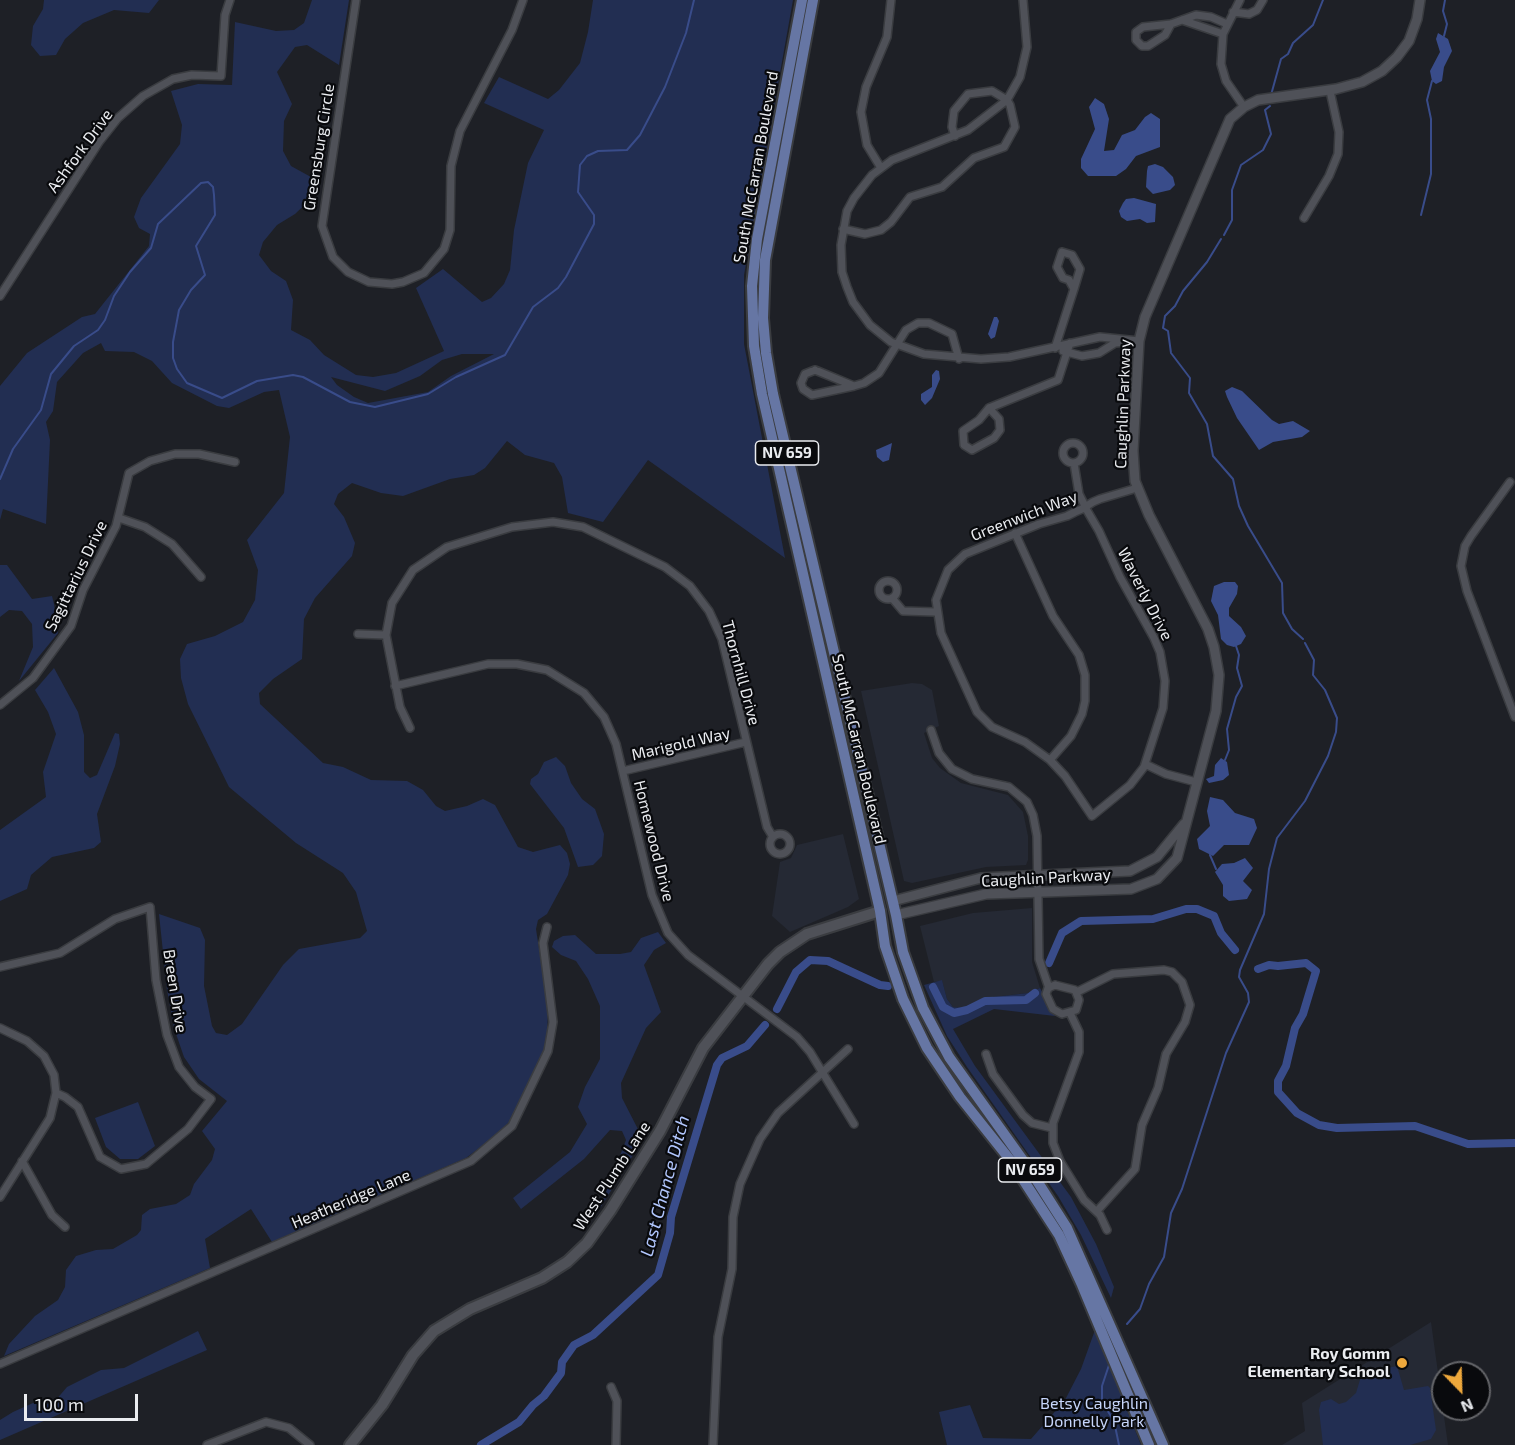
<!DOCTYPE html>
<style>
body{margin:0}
#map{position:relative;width:1515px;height:1445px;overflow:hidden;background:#1e2026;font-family:"Exo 2",sans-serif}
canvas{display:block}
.north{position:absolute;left:1431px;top:1361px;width:60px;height:60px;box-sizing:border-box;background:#090a0d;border:2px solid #636468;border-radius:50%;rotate:157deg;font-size:16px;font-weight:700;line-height:24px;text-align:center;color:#eaecf0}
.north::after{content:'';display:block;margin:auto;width:21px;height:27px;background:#eea83c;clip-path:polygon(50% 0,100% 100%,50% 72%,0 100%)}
.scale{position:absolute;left:24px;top:1394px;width:114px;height:27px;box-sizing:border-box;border:3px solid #eaecf0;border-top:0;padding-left:8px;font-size:18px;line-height:21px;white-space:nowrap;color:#eaecf0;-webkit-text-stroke:4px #090a0d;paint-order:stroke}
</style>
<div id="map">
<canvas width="1515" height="1445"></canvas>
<div class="north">N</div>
<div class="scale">100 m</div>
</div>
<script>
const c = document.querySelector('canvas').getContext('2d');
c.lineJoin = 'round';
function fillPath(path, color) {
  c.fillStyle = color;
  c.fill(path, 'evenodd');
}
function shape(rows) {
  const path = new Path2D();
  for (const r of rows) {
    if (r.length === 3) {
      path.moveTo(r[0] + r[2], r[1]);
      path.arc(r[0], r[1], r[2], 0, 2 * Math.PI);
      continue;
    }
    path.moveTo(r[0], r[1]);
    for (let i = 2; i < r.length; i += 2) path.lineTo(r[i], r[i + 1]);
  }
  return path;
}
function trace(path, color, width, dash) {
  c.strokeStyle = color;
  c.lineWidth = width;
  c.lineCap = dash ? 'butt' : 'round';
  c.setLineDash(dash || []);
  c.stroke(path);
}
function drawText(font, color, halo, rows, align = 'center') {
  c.font = font + ' "Exo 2",sans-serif';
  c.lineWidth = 4.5;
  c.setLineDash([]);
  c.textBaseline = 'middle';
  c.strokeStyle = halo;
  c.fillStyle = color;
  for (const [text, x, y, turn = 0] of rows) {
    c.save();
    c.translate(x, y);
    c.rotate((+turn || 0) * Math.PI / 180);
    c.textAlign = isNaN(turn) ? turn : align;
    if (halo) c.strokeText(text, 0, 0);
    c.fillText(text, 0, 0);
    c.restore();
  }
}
fillPath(shape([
 [912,683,922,684,932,690,939,726,924,733,932,758,940,768,961,783,1008,795,1023,812,1028,836,1028,860,1026,865,986,867,912,883,904,881,861,691],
 [843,834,859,899,848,907,790,932,772,916,780,862,791,858,797,845],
 [1032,908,1032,962,1040,988,1028,993,985,998,964,1008,953,1007,947,999,942,981,934,982,920,926,973,913],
 [1431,1322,1448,1445,1282,1445,1305,1431,1302,1403]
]), '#252934');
fillPath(shape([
 [44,0,159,0,149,13,114,10,83,23,65,39,56,55,40,56,31,45,33,26,43,9],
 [312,0,349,0,339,65,307,45,295,47,277,72,292,104,284,121,283,151,291,166,320,182,319,191,295,214,277,225,263,242,259,255,271,271,286,281,293,300,291,330,310,340,324,355,356,375,373,377,396,373,444,351,416,288,443,269,482,302,491,298,504,284,510,270,514,230,528,163,544,130,484,103,499,77,548,99,559,90,580,63,588,32,593,0,793,0,744,275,744,344,785,558,648,460,603,522,568,513,562,477,554,463,525,455,507,441,485,468,474,475,450,479,403,496,381,493,352,483,338,494,334,504,344,517,355,543,352,556,315,598,304,619,302,659,273,679,259,693,260,704,323,763,343,767,371,780,407,781,423,790,436,806,445,811,467,806,483,799,495,805,518,847,533,852,560,845,567,853,570,864,568,875,547,914,538,920,536,929,548,1007,547,1039,543,1058,511,1120,499,1133,466,1158,272,1242,251,1209,205,1239,210,1268,4,1356,9,1344,35,1316,58,1300,65,1287,66,1270,76,1256,96,1250,113,1249,137,1235,141,1230,142,1215,150,1209,176,1204,190,1195,194,1184,212,1160,215,1149,202,1131,227,1101,199,1079,184,1057,174,1028,167,990,159,914,200,928,205,940,204,986,212,1026,216,1033,227,1035,242,1024,283,965,299,949,360,938,367,931,356,892,343,873,296,843,229,787,188,704,181,678,180,659,187,644,215,636,243,622,255,600,258,570,247,540,284,493,290,437,279,390,264,392,229,408,217,406,172,383,152,361,134,352,105,351,101,343,83,353,57,382,53,411,46,422,50,440,46,524,3,509,0,520,0,386,27,353,82,317,95,314,149,246,150,234,139,228,134,217,141,198,180,144,182,125,171,91,198,84,232,85,235,22,276,31,294,30,304,23],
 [462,354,494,354,451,376,428,392,379,401,368,403,354,397,337,385,331,377,385,391,420,376,442,360],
 [0,565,7,565,32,599,52,596,54,604,58,633,19,681,33,647,32,624,22,611,9,610,0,617],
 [54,668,78,712,84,735,84,772,90,778,97,775,115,733,119,734,120,744,115,766,97,814,101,842,94,848,52,857,31,875,27,889,0,901,0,830,46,797,43,772,56,734,48,712,35,690],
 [556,757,565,766,571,783,582,799,595,809,604,834,602,856,593,865,578,867,564,828,530,784,531,779,538,774,544,762],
 [658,932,666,943,654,950,644,965,661,1012,646,1028,621,1083,622,1098,643,1139,599,1210,626,1140,622,1131,610,1130,584,1159,521,1209,513,1198,570,1152,587,1124,578,1107,585,1087,600,1059,600,1006,588,979,576,961,561,955,552,947,554,941,563,936,575,935,596,954,620,954,631,952,641,938],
 [942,980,947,999,953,1007,964,1008,985,998,1028,993,1040,988,1055,1016,994,1009,953,1029,975,1066,1071,1197,1096,1244,1114,1287,1111,1298,1081,1235,1058,1196,967,1067,947,1036,924,985],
 [138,1102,155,1146,138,1159,120,1159,106,1147,95,1118],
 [1095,1330,1141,1445,947,1445,939,1412,970,1405,983,1438,1031,1439,1065,1400,1081,1369],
 [198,1331,207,1350,0,1440,0,1420,13,1412,33,1403,44,1405,55,1401,67,1387,101,1370,124,1368],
 [1397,1366,1404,1390,1428,1386,1430,1388,1436,1430,1431,1439,1410,1445,1323,1445,1319,1410,1321,1402,1331,1399,1339,1404,1346,1402,1356,1393,1362,1373]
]), '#222e52');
fillPath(shape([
 [1438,33,1448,39,1452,51,1444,67,1442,81,1436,84,1432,81,1430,71,1440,52,1436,39],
 [1095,98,1104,104,1109,119,1104,151,1114,150,1122,135,1135,130,1145,117,1151,113,1160,119,1160,147,1136,156,1126,169,1116,176,1088,176,1081,168,1081,159,1095,129,1089,107],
 [1155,164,1163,167,1173,177,1175,185,1170,190,1153,194,1146,187,1147,171,1148,166],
 [1134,198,1156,204,1155,222,1147,223,1140,219,1127,221,1121,217,1119,211,1123,203,1126,199],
 [994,317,997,317,999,321,995,337,991,339,988,334],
 [936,370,939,371,940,379,932,398,925,405,921,400,921,394,932,387,932,375],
 [1232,387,1242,391,1272,420,1279,424,1293,421,1310,431,1302,437,1273,442,1259,450,1237,418,1227,397,1225,391],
 [892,443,889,460,883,462,877,457,876,450],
 [1224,582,1235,582,1238,586,1237,594,1229,608,1229,616,1241,627,1246,636,1241,644,1234,647,1227,645,1221,639,1218,615,1211,601,1214,586],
 [1221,758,1227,762,1229,775,1223,780,1209,783,1206,779,1214,776,1215,765],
 [1210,797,1223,800,1235,813,1254,819,1257,828,1249,845,1224,845,1213,856,1199,849,1197,839,1210,826,1207,811],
 [1245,858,1253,868,1243,881,1252,890,1247,899,1229,901,1223,896,1223,885,1215,872,1222,864,1234,863]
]), '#394c8a');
trace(shape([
 [1444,36,1447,24,1443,11,1445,0],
 [1271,95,1281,59,1288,54,1293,43,1313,25,1323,0],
 [1421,215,1431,174,1431,119,1427,100,1432,81],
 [1224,235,1232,220,1232,190,1241,165,1263,150,1271,134,1265,110,1270,106],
 [1221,239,1207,262,1183,291,1175,306,1165,316,1163,328,1168,331,1171,353,1190,378,1189,393,1207,424,1213,456,1233,479,1239,506,1248,526,1282,583,1283,613,1292,629,1303,639],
 [0,479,13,449,41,410,51,374,74,346,98,330,105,320,114,296,130,272,151,248,158,224,201,183,208,182,213,187,214,195,215,215,196,246,205,275,191,290,179,310,173,342,173,358,177,369,187,383,222,398,257,381,293,375,303,377,350,402,375,407,428,394,456,377,505,355,533,307,558,288,566,277,594,224,594,215,578,192,580,165,587,156,598,151,627,150,640,135,665,87,686,33,694,0],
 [1225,760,1229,750,1227,729,1236,697,1242,686,1237,668,1239,655,1236,646],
 [1210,855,1216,869],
 [1127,1324,1140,1309,1149,1284,1164,1257,1171,1213,1182,1189,1226,1053,1249,1002,1248,993,1239,977,1240,970,1264,914,1269,869,1277,838,1305,801,1328,756,1336,732,1337,718,1325,690,1313,675,1314,660,1305,643],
 [1109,1365,1102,1386,1102,1402,1114,1421,1119,1445]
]), '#394c8a', 2);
trace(shape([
 [1049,963,1062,933,1081,921,1153,919,1186,909,1197,909,1214,916,1221,933,1235,950],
 [1258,969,1269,965,1278,966,1306,963,1316,971,1303,1014,1295,1028,1286,1066,1278,1081,1278,1092,1297,1113,1319,1125,1337,1128,1415,1126,1468,1144,1515,1143],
 [933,987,943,1007,954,1013,967,1010,985,1001,1026,1000,1035,993],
 [777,1009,796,972,810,960,828,961,880,985,888,986],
 [481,1445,519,1422,533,1405,544,1396,561,1373,562,1362,574,1345,593,1335,658,1275,670,1233,671,1217,717,1065,722,1058,747,1046,765,1025]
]), '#394c8a', 8);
const minor = shape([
 [356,0,322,226,333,257,348,272,369,282,392,284,403,282,424,273,444,249,450,230,451,166,460,131,512,30,523,0],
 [1023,0,1027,47,1020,77,1007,100,968,130,892,160,872,175,854,198,847,211,841,245,842,272,847,287,853,302,870,325,891,342,924,354,981,359,1009,357,1100,337,1139,341],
 [1240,0,1223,34,1221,64,1226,81,1244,107],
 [1233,12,1249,14,1257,10,1263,0],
 [1182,20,1223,34],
 [1171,24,1165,35,1148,46,1142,46,1136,40,1136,32,1143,27,1171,24,1196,15,1211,17,1227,24],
 [881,168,867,145,861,112,866,87,887,37,891,0],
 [1304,218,1329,176,1338,154,1339,132,1330,91],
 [843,229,865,234,881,230,891,222,910,197,942,187,974,158,1004,147,1015,127,1010,105,1007,100,992,91,968,94,954,111,952,127,955,136],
 [1062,252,1072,255,1080,269,1074,289,1069,280,1063,278,1057,267,1062,252],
 [0,296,99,142,118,118,143,96,173,79,192,75,221,76,225,15,230,0],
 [1055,348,1074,289],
 [1063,351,1082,356,1099,353,1115,343,1126,342],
 [815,370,820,372,854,386,812,395,803,389,801,383,805,374,815,370],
 [854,386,864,383,879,373,906,330,918,323,929,323,952,334,959,359],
 [989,408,999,419,1000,430,994,438,972,450,964,445,963,431,979,420,989,408],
 [989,408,1058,380,1070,343],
 [1073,453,10],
 [1074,463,1079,494,1084,504,1085,507,1099,531,1120,577,1154,638,1160,652,1165,681,1163,708,1144,767,1130,785,1092,816,1065,776,1050,760,1025,742,992,727,977,712,941,633,936,600,948,570,965,554,1039,524,1067,516,1075,512,1082,509,1085,507,1093,502,1100,499,1137,488],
 [1510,482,1471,536,1465,546,1461,566,1467,591,1515,717],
 [119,518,145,527,172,544,201,577],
 [1015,533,1053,616,1079,655,1085,675,1085,701,1082,714,1071,736,1050,760],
 [888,590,9],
 [892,598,903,611,936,612],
 [358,634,386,635],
 [395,686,488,664,517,664,547,670,584,693,604,717,616,744,652,895,668,933,688,955,797,1037,810,1052,854,1124],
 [0,705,33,678,71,626,83,590,116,526,129,473,150,461,175,454,199,454,235,462],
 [410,728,400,707,386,635,392,603,413,570,447,547,512,527,553,522,583,527,665,567,690,586,709,611,722,639,767,827,773,837],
 [931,730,939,753,952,769,972,779,1009,787,1027,802,1033,815,1037,836,1039,959,1049,988],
 [1145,764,1166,774,1196,782],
 [623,771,746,742],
 [780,844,10],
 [0,967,60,953,115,919,150,907,156,980,167,1035,179,1067,195,1087,211,1099,188,1129,146,1164,121,1169,100,1157,78,1107,65,1097,56,1093],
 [1055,985,1075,990,1079,1000,1076,1010,1062,1014,1053,1009,1046,994,1048,988,1055,985],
 [1077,992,1113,974,1164,970,1172,972,1182,982,1190,1005,1185,1022,1166,1054,1158,1088,1142,1125,1135,1169,1097,1211],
 [1070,1013,1079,1032,1079,1052,1053,1123,1053,1143,1060,1161,1084,1200,1100,1215,1107,1230],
 [0,1028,27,1041,44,1056,54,1075,56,1093,50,1118,0,1197],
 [986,1054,993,1074,1023,1115,1032,1123,1052,1128],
 [22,1161,52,1215,65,1227],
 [0,1364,471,1161,512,1126,548,1051,553,1022,543,943,547,927],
 [611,1387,617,1401,616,1445],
 [207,1445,266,1422,289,1428,310,1445],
 [713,1445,718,1337,732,1269,733,1217,740,1184,760,1139,778,1113,848,1049]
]);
const tertiary = shape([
 [893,901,981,878,1130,871,1157,857,1184,824],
 [896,915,986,894,1131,889,1157,879,1177,858,1216,711,1219,675,1214,647,1208,629,1149,515,1135,481,1133,451,1139,341,1145,317,1230,119,1244,107,1258,100,1336,89,1362,82,1382,71,1397,57,1409,41,1417,19,1420,0]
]);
const secondary = shape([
 [350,1445,382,1405,413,1355,434,1331,470,1309,542,1278,567,1262,587,1243,610,1211,660,1131,703,1048,768,964,780,952,807,934,880,911]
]);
const primary = shape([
 [802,0,757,239,752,286,754,346,762,394,880,911,885,946,903,999,927,1048,960,1097,1011,1161,1059,1235,1082,1285,1149,1445],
 [813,0,765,260,763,318,766,353,773,394,896,915,903,952,923,1008,949,1057,1032,1173,1067,1228,1163,1445]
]);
trace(minor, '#3a3c40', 10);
trace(tertiary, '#3a3c40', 12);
trace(secondary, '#3a3c40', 14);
trace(primary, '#3a3c40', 14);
trace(minor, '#4f5158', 7);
trace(tertiary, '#4f5158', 9);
trace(secondary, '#4f5158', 10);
trace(primary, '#6676a4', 10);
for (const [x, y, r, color] of [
 [1402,1363,6,"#eea83c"]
]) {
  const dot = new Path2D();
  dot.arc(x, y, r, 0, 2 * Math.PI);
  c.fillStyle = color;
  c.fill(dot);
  trace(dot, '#090a0d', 2);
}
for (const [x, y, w] of [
 [787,453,63],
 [1030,1170,63]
]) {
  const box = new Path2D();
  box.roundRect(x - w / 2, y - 12, w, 24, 4.5);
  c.fillStyle = '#090a0d';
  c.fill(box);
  trace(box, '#eaecf0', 1.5);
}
drawText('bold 15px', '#eaecf0', null, [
 ["NV 659",787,453],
 ["NV 659",1030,1170]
]);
drawText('16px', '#eaecf0', '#090a0d', [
 ["Greensburg Circle",319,147,-81],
 ["Ashfork Drive",80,151,-54],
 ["South McCarran Boulevard",756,167,-80],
 ["Caughlin Parkway",1123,404,-88],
 ["Greenwich Way",1024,516,-21],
 ["Sagittarius Drive",76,576,-64],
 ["Waverly Drive",1145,594,63],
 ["Thornhill Drive",741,673,75],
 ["Marigold Way",681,744,-13],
 ["South McCarran Boulevard",859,749,77],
 ["Homewood Drive",654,841,76],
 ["Caughlin Parkway",1046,878,-3],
 ["Breen Drive",175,991,81],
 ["West Plumb Lane",612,1176,-57],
 ["Heatheridge Lane",351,1199,-23]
]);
drawText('bold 16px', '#eaecf0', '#090a0d', [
 ["Roy Gomm",1390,1354],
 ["Elementary School",1390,1372]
], 'right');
drawText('16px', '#c7d6fb', '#090a0d', [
 ["Betsy Caughlin",1094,1404],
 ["Donnelly Park",1094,1422]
]);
drawText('italic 18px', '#b1c6fd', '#090a0d', [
 ["Last Chance Ditch",665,1186,-75]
]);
</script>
